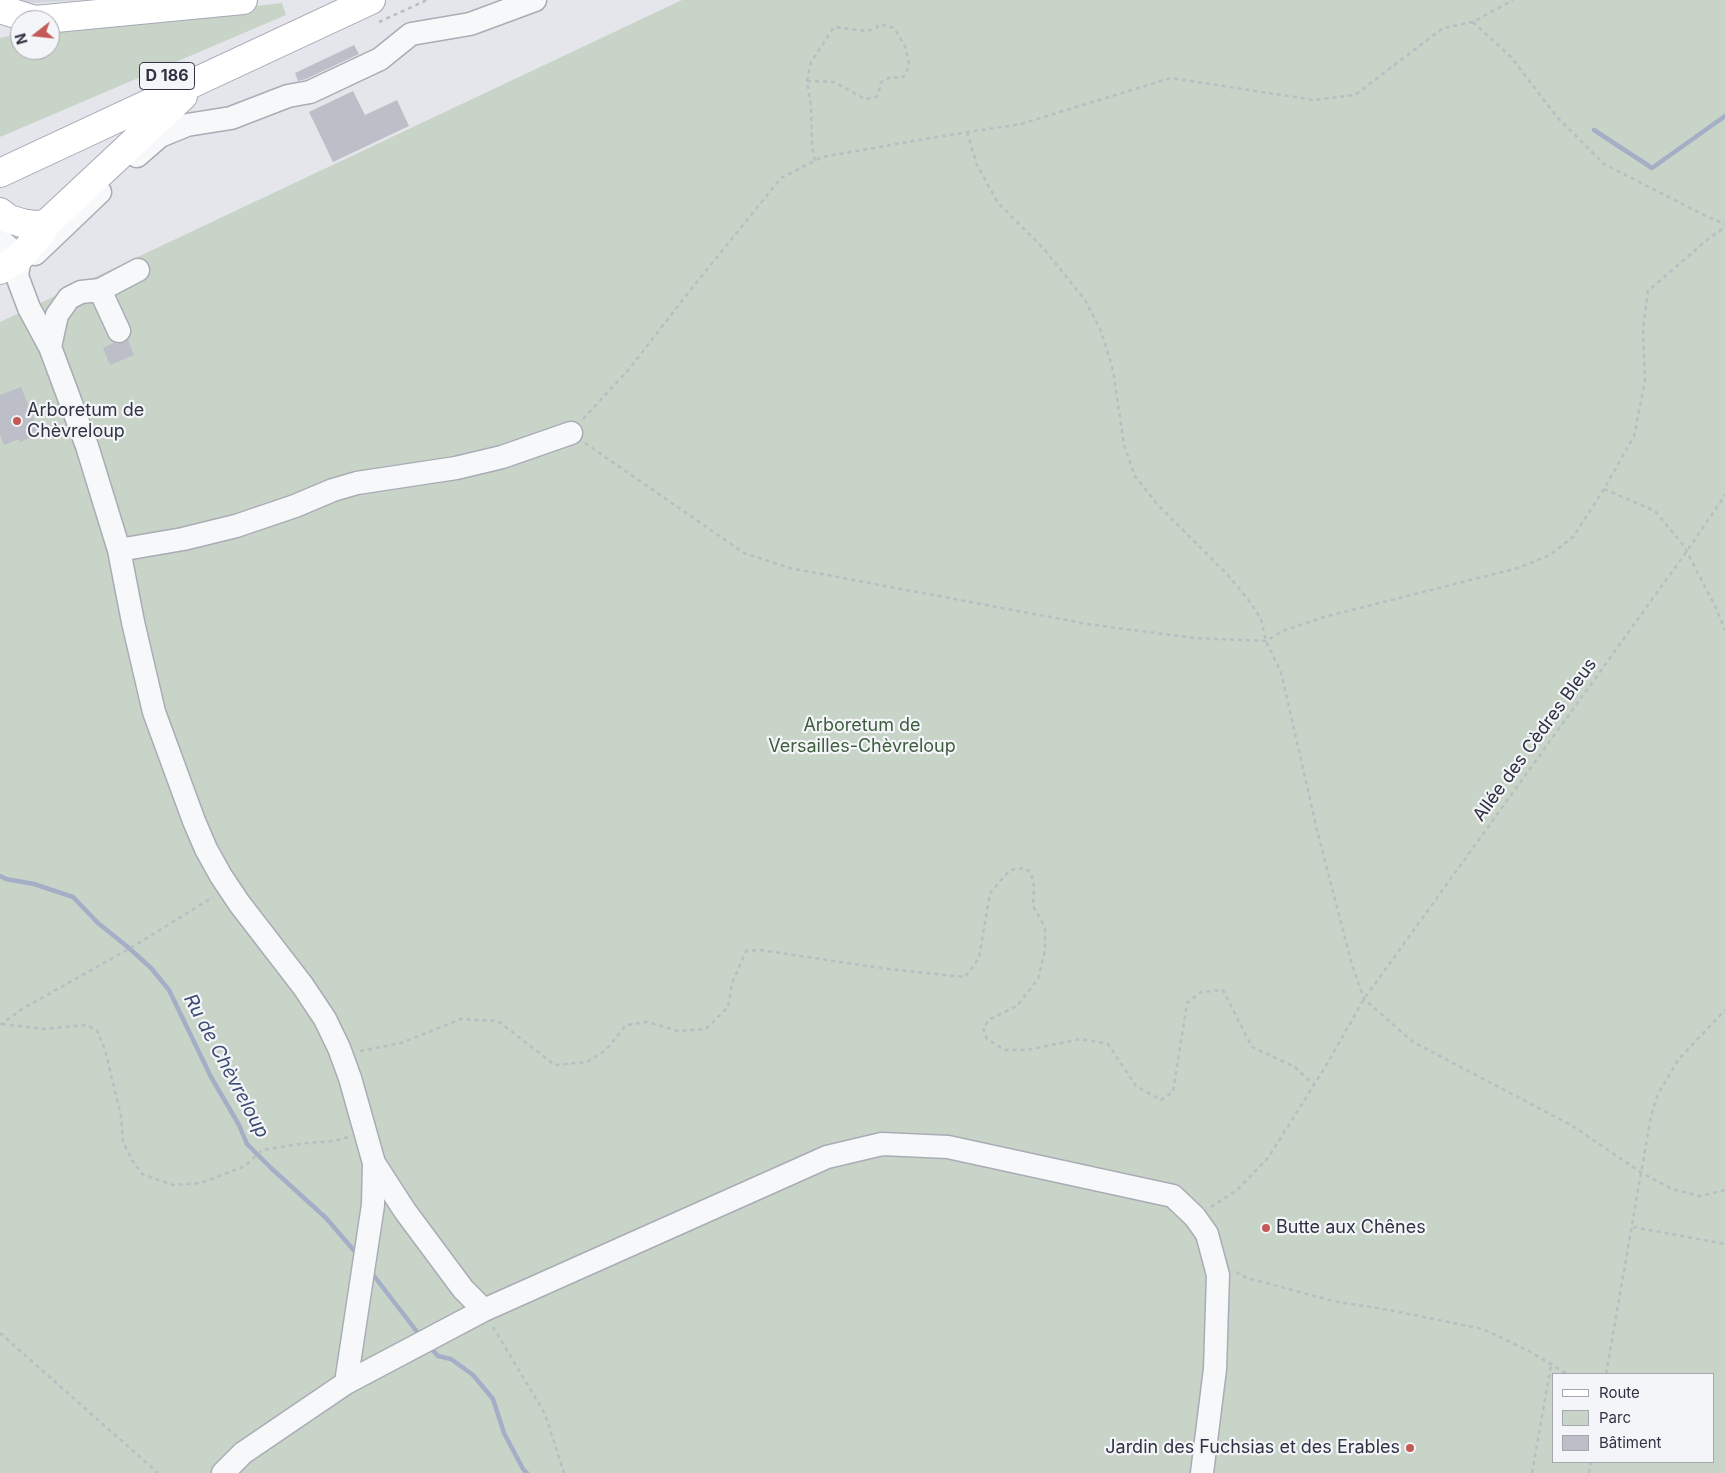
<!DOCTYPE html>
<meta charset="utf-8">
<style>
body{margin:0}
#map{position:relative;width:1725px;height:1473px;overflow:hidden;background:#e5e6eb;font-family:Inter,sans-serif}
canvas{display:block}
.legend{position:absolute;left:1552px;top:1373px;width:162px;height:90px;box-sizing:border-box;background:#f4f5f8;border:1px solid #a5a7af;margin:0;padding:6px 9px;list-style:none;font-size:15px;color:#2e3242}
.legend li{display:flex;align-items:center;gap:10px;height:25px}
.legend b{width:25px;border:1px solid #a5a7af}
.north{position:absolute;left:10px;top:10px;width:50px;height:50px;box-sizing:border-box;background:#f4f5f8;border:1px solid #a5a7af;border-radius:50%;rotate:254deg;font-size:14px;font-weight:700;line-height:20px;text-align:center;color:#2e3242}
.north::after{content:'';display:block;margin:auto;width:18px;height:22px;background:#c35a57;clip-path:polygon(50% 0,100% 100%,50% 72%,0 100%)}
</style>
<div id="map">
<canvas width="1725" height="1473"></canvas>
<ul class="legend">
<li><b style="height:6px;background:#fff"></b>Route</li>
<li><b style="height:14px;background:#c8d4c7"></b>Parc</li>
<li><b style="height:14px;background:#bcbfc7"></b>Bâtiment</li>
</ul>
<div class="north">N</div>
</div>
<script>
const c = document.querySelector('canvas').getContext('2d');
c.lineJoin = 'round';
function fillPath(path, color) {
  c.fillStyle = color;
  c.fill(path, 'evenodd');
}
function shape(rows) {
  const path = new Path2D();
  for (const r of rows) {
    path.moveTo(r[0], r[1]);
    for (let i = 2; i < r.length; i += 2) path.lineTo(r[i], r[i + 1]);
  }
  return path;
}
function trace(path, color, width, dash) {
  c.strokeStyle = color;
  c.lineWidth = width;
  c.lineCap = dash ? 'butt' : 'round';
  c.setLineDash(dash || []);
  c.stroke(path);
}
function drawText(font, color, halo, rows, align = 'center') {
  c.font = font + ' Inter,sans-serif';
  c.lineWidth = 4.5;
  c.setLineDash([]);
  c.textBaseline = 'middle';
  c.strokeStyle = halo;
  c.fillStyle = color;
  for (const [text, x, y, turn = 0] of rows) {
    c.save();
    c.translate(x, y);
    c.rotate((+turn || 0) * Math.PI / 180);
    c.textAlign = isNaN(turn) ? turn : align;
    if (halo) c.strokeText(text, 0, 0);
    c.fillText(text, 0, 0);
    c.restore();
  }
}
fillPath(shape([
 [14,0,83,0,34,3,18,2]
]), '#d3d5dd');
fillPath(shape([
 [682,0,1725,0,1725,1473,0,1473,0,322],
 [1554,1374,1714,1374,1714,1462,1554,1462],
 [282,3,286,15,0,137,0,38,20,33,20,50,50,50,50,30]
]), '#c8d4c7');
trace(shape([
 [1594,130,1652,168,1725,116],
 [0,876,6,879,34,884,73,897,98,923,129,948,151,968,169,990,211,1077,239,1125,247,1144,271,1168,326,1218,357,1254],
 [371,1272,418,1333],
 [430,1347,438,1356,451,1359,473,1375,493,1399,504,1433,523,1469,527,1473]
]), '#a4afc7', 4.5);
fillPath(shape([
 [354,45,359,54,306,79,298,81,295,73],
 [353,91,365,115,397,100,409,126,333,162,309,112],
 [128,340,134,355,110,365,103,348,114,343,118,344],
 [21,387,40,434,20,442,19,439,4,445,0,435,0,395]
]), '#bcbfc7');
const minor = shape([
 [137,156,160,136,187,125,231,118,288,96,310,92,380,59,411,34,470,24,535,0],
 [0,240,20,257,17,276,29,308,50,347,87,446,119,550,133,622,154,712,194,821,206,849,221,876,239,903,303,986,325,1019,339,1048,350,1078,374,1163,405,1211,463,1289,484,1310],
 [35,254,100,192],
 [100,290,119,331],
 [50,347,57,315,69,298,81,292,100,290,138,270],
 [119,550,183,539,236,526,295,506,333,490,357,483,456,468,502,457,571,433],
 [346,1383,373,1205,374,1163],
 [223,1473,243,1453,346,1383,484,1310,827,1157,882,1144,948,1147,1173,1196,1195,1217,1207,1234,1218,1275,1215,1369,1202,1473]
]);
const major = shape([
 [0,9,35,20,243,0],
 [0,173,371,0],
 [0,212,9,219,22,223,36,225,46,224],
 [0,270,20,257,42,232,46,224,183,96]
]);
trace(minor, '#aaacb5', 25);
trace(major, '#a5a9b6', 30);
trace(shape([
 [379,22,427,0],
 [1473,22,1511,57,1557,117,1604,164,1704,215,1725,224],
 [807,81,834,82,865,99,876,97,878,95,881,82,891,77,902,78,906,74,909,64,905,46,894,28,880,24,876,28,867,31,834,27,811,62,807,81,811,106,812,146,815,161],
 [967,132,977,165,998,203,1044,249,1085,300,1101,331,1113,370,1124,445,1135,476,1157,504,1225,572,1247,598,1261,619,1266,641,1281,672,1317,830,1352,965,1364,999,1413,1042,1571,1125,1642,1173,1672,1189,1700,1196,1725,1190],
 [583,419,630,368,688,293,781,178,822,157,936,137,1021,124,1171,78,1314,100,1355,95,1443,28,1473,22,1513,0],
 [585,443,744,553,790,568,1087,624,1194,638,1266,641,1282,631,1324,617,1518,568,1550,555,1573,537,1604,489,1634,436,1645,381,1643,329,1648,291,1708,239,1725,227],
 [1604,489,1655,511,1684,546,1715,606,1725,630],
 [2,1024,44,1029,86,1025,97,1030,105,1050,121,1116,123,1142,132,1160,142,1174,173,1185,201,1183,245,1166,262,1150,307,1143,334,1141,348,1137],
 [0,1025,22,1009,134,946,213,897],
 [360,1051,401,1043,461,1019,498,1021,555,1065,587,1062,606,1050,626,1025,647,1022,678,1031,706,1029,728,1007,732,983,746,951,760,950,888,969,965,977,979,958,990,893,1010,870,1025,868,1031,873,1034,886,1033,906,1045,927,1045,950,1038,979,1017,1006,990,1019,983,1028,987,1039,1005,1050,1026,1050,1081,1039,1108,1044,1136,1086,1161,1100,1173,1092,1187,1003,1201,992,1223,990,1252,1047,1295,1067,1314,1085],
 [1211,1207,1237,1190,1268,1158,1324,1069,1364,999,1687,551,1725,495],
 [1633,1227,1725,1244],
 [1236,1272,1247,1278,1333,1301,1389,1310,1483,1329,1529,1351,1567,1374],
 [493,1327,545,1414,564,1473],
 [0,1333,158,1473],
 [1606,1374,1651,1116,1658,1094,1678,1060,1725,1010],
 [1532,1473,1551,1365],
 [1589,1473,1591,1462]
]), '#bbbdc3', 2.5, [4, 4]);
trace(minor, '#f7f8fa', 22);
trace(major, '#fff', 28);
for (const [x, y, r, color] of [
 [17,421,5,"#c35a57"],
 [1266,1228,5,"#c35a57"],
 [1410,1448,5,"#c35a57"]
]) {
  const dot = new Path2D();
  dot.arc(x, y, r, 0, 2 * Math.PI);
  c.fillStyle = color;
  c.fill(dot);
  trace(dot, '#f4f5f8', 2);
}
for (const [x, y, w] of [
 [167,76,55]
]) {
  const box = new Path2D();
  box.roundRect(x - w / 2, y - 13.5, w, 27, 4);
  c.fillStyle = '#f4f5f8';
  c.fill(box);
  trace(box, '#2e3242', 1);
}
drawText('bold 16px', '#2e3242', null, [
 ["D 186",167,76]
]);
drawText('18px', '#2e3242', '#f4f5f8', [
 ["Arboretum de",27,411],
 ["Chèvreloup",27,432],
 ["Butte aux Chênes",1276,1228],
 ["Jardin des Fuchsias et des Erables",1400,1448,"right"]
], 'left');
drawText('18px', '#3d5d3c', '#f4f5f8', [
 ["Arboretum de",862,726],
 ["Versailles-Chèvreloup",862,747]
]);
drawText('18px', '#2e3242', '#f4f5f8', [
 ["Allée des Cèdres Bleus",1535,740,-54]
]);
drawText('italic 19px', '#3b4b72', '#f4f5f8', [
 ["Ru de Chèvreloup",226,1066,62]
]);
</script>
